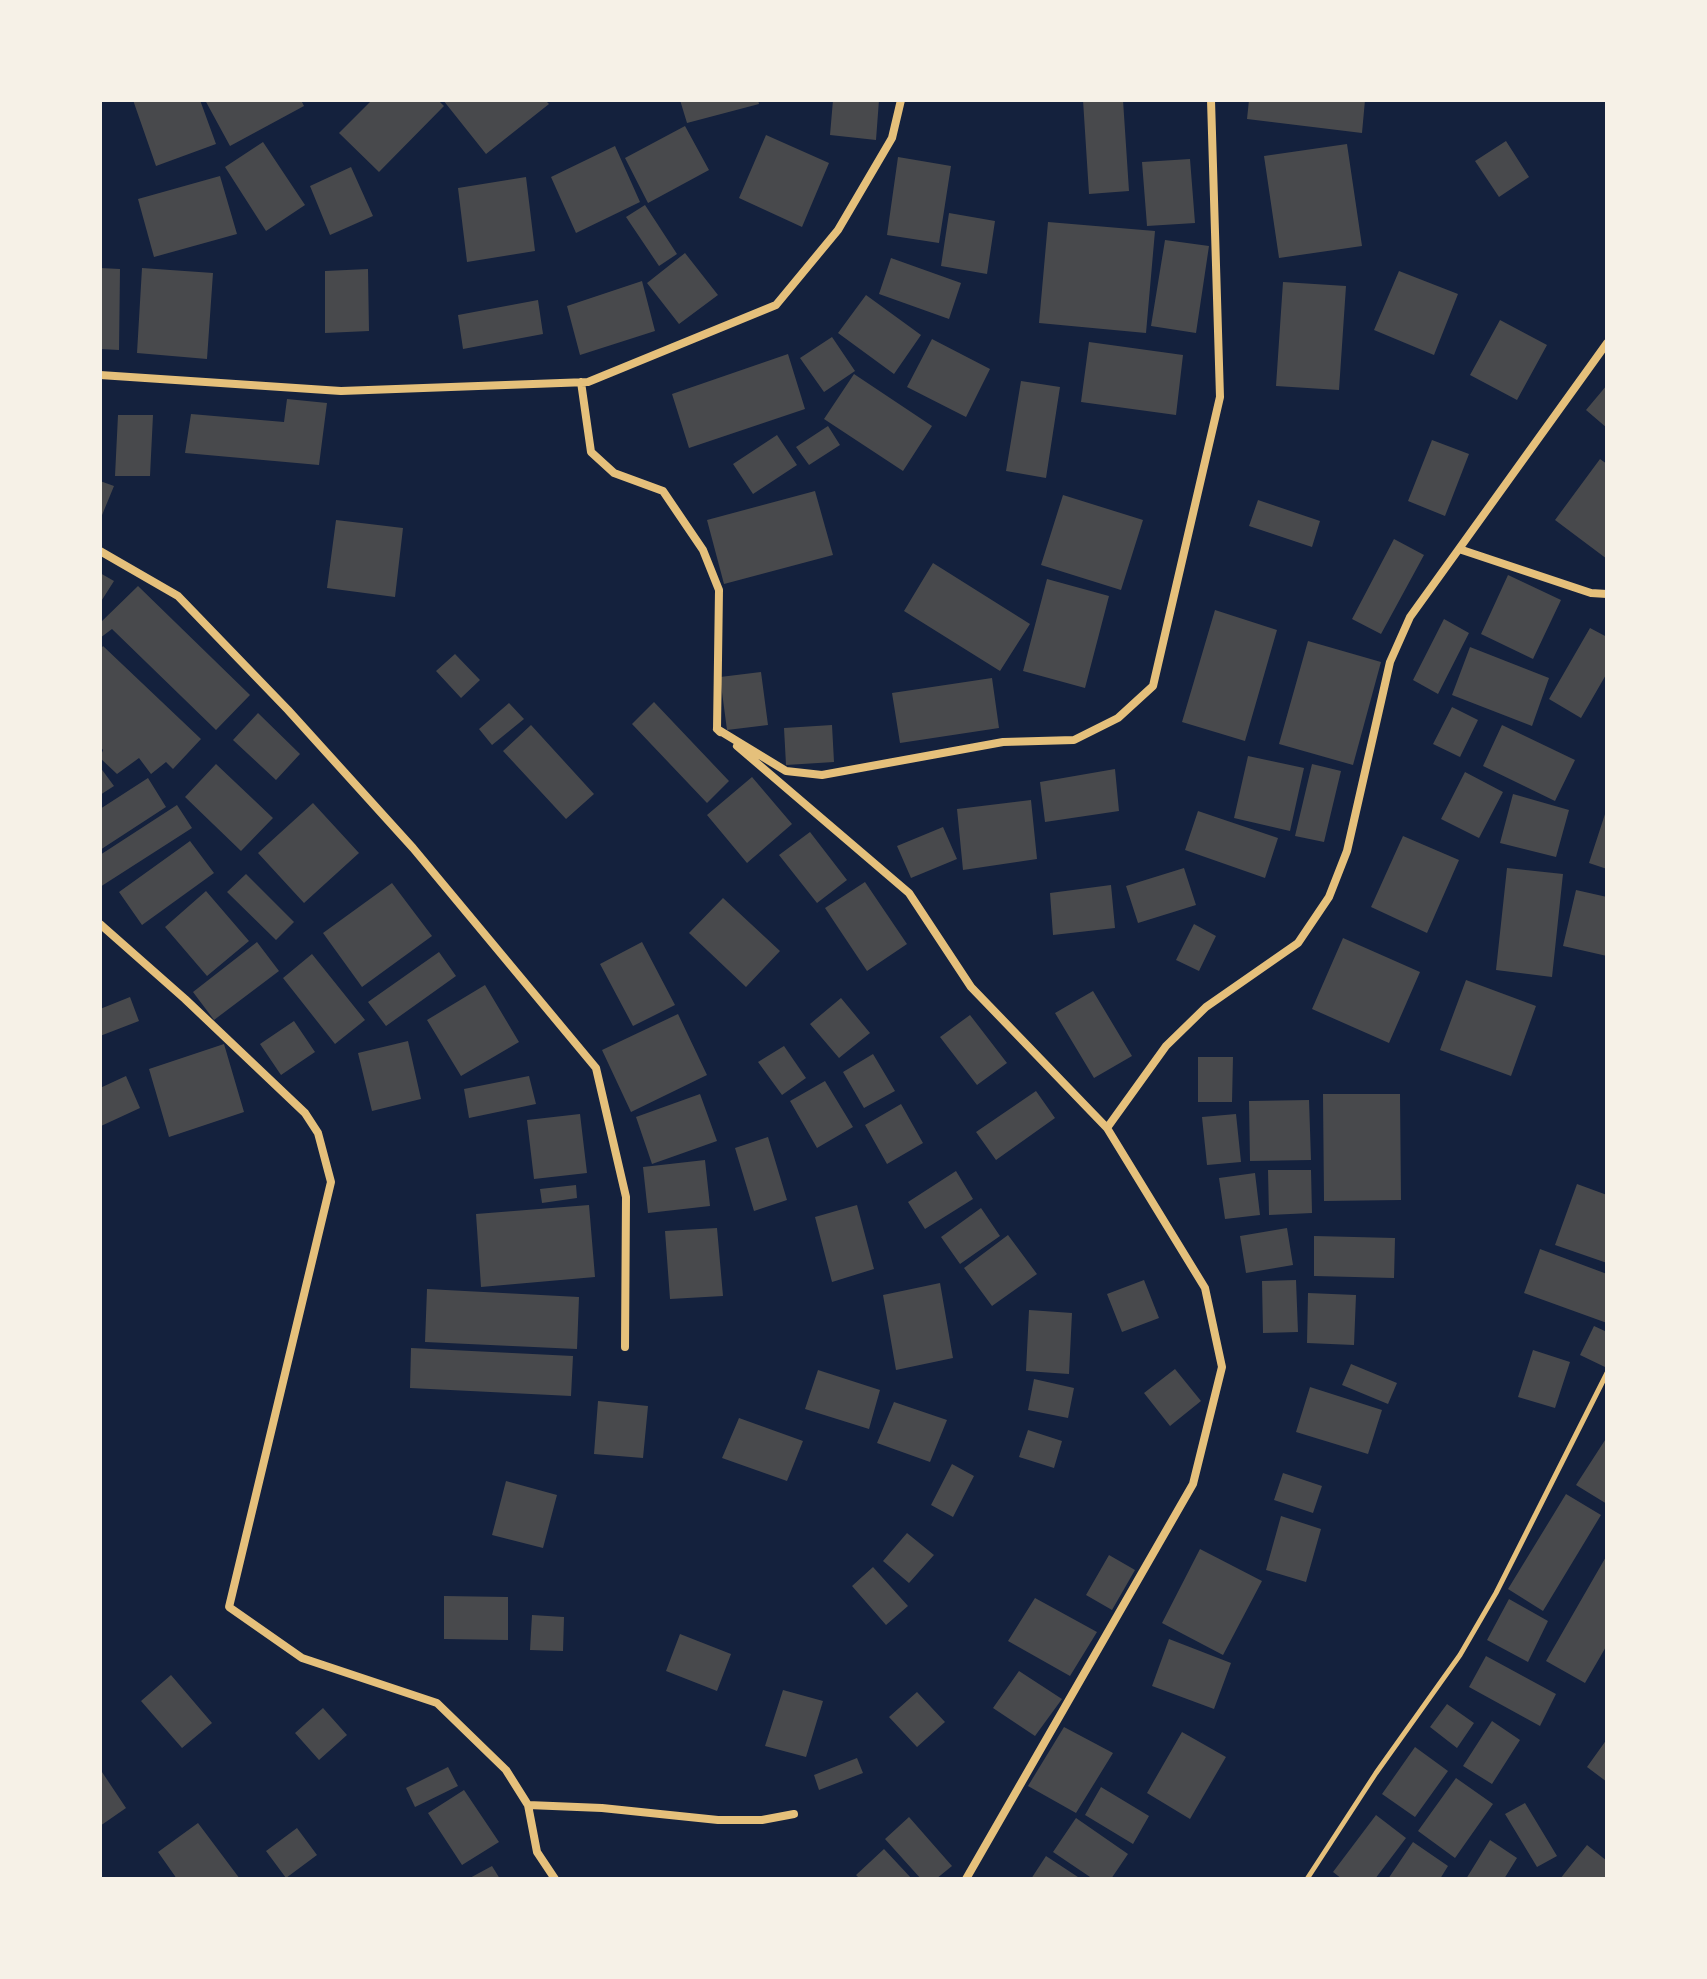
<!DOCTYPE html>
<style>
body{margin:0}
#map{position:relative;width:1707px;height:1979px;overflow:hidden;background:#14213d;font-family:"Asap Condensed",sans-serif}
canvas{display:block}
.frame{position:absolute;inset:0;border:102px solid #f6f1e7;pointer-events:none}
</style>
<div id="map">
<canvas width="1707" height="1979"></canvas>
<div class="frame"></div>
</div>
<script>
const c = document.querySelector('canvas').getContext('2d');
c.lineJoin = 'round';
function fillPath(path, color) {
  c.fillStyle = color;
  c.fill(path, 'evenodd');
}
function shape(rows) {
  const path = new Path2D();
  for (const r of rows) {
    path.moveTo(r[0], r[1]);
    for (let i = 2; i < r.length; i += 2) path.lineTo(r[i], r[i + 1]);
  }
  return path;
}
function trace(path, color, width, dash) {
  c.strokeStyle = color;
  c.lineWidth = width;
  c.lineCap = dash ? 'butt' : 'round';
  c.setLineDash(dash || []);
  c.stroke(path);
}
fillPath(shape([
 [133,100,200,100,216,144,156,166],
 [205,100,301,100,304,106,230,146],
 [372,100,438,100,444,106,379,172,339,133],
 [443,100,545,100,549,104,486,154],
 [680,100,758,100,759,104,687,123],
 [833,100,879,100,876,140,830,135],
 [1083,100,1123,100,1129,191,1089,194],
 [1249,100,1365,100,1362,133,1247,119],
 [685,126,709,170,648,203,625,158],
 [766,135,829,163,802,227,739,198],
 [1506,141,1529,177,1499,197,1475,161],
 [263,142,305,205,266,231,225,167],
 [1347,144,1362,246,1279,258,1264,156],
 [615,146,640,202,576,233,551,177],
 [898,157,951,166,939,243,887,235],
 [1190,159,1195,223,1147,226,1142,162],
 [351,167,373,216,330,235,310,186],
 [220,176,237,234,154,257,138,199],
 [526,177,535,251,467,262,458,188],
 [645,205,677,254,659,266,626,217],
 [949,213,995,221,987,274,941,266],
 [1048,222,1155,231,1146,333,1039,323],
 [1165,240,1209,246,1196,333,1151,326],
 [685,253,718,295,679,324,647,283],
 [891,258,961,283,949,319,879,294],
 [100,268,120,269,119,350,100,349],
 [142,268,213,273,207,359,137,353],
 [368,269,369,331,325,333,325,271],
 [1399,271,1458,294,1434,355,1374,330],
 [642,281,655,331,580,355,567,306],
 [1283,282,1346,286,1339,390,1276,386],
 [866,295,921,335,894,374,838,333],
 [538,300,543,334,463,349,458,315],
 [1500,320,1547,345,1517,400,1470,375],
 [832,337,855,371,824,392,800,358],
 [932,339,990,369,966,417,907,387],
 [1089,342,1183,355,1176,415,1081,402],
 [788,354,805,409,689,448,672,394],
 [854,374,932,426,903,471,824,419],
 [1021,381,1060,387,1046,478,1006,471],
 [1607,385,1607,428,1586,410],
 [287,399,327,403,319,465,185,453,191,414,284,422],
 [118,415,153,415,150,476,115,476],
 [828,426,840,445,809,465,796,447],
 [777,435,797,465,753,494,733,464],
 [1432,440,1469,454,1445,516,1408,501],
 [1600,459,1607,464,1607,559,1555,520],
 [100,481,114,486,100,520],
 [815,491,833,555,724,584,707,520],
 [1063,495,1143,520,1121,590,1041,565],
 [1258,500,1320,521,1312,547,1249,526],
 [336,520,403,528,395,597,327,588],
 [1394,539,1424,555,1381,634,1352,619],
 [933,563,1030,624,1000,671,904,611],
 [100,573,114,581,100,603],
 [1508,575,1561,600,1533,659,1481,634],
 [1047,579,1109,596,1085,688,1023,671],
 [138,586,250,695,216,730,112,629,100,638,100,623],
 [1215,610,1277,630,1245,741,1182,722],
 [1444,619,1469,633,1438,694,1413,680],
 [1590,628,1607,637,1607,673,1581,718,1549,699],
 [1308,641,1381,662,1353,765,1279,744],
 [103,646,201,739,173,769,166,762,151,774,139,758,117,774,100,758,103,750,100,746,100,650],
 [1470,647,1549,678,1532,726,1452,695],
 [455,654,480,680,461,698,436,671],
 [761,672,768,725,727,730,720,677],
 [992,678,999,728,900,743,892,693],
 [654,702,729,781,707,803,632,724],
 [509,703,524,719,492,745,479,729],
 [1452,707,1478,720,1460,757,1433,744],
 [258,713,300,754,276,780,233,740],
 [531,725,594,794,566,819,503,751],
 [832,725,834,762,786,765,784,728],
 [1502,725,1575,760,1555,801,1483,766],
 [1248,756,1304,768,1290,831,1234,818],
 [216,764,273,818,241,851,185,797],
 [1312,764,1341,771,1324,842,1295,836],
 [100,767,114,786,100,795],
 [1115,769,1119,811,1045,822,1040,782],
 [1465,772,1503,792,1479,838,1441,819],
 [752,777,792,824,747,863,707,815],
 [148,778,166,807,100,850,100,809],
 [1513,794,1569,810,1556,857,1500,843],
 [1031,800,1037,859,963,870,957,809],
 [313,803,359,853,304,903,258,853],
 [177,805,192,828,100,887,100,855],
 [1607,808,1607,869,1589,863],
 [1198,811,1278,838,1265,878,1185,850],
 [943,827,957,859,911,878,897,846],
 [810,832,847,880,817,903,779,855],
 [1403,836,1459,860,1427,933,1371,907],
 [190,841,214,873,142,925,119,892],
 [1184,868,1196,905,1138,923,1126,886],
 [1507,868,1563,874,1552,977,1496,970],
 [246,874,294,922,276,940,227,892],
 [865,882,907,944,867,971,825,908],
 [392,883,432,936,362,987,323,933],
 [1111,885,1115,928,1053,935,1050,893],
 [1576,890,1607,897,1607,956,1563,946],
 [206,891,249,941,207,976,165,927],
 [723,898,780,951,746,987,689,933],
 [1194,924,1216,936,1199,971,1176,960],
 [1343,938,1420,972,1389,1043,1312,1009],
 [257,942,279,971,214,1020,193,992],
 [642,942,675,1005,633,1026,600,964],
 [439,952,456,976,386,1026,368,1002],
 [312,954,365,1020,335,1044,283,978],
 [1466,980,1536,1006,1511,1076,1440,1050],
 [485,985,519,1042,461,1076,427,1020],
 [1093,991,1132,1056,1094,1078,1055,1013],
 [130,997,139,1021,100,1036,100,1009],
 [841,998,870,1033,839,1058,810,1024],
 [678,1014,707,1075,631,1112,602,1050],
 [970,1015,1007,1063,977,1085,940,1037],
 [294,1021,315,1052,281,1075,260,1044],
 [408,1041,421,1099,372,1111,358,1053],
 [224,1044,244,1112,169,1137,149,1069],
 [784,1046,806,1078,782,1095,758,1062],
 [873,1054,895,1091,864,1108,843,1072],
 [1198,1057,1233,1057,1232,1102,1198,1102],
 [126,1076,140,1108,101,1126,100,1088],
 [529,1076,536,1104,469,1118,464,1089],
 [825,1081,853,1127,817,1148,790,1101],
 [1036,1091,1055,1118,996,1160,976,1132],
 [700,1094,717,1141,652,1164,636,1117],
 [1323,1094,1400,1094,1401,1200,1324,1201],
 [1309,1100,1311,1160,1250,1161,1249,1101],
 [901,1104,923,1143,887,1164,865,1125],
 [580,1114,587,1173,534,1179,527,1120],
 [1236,1114,1241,1162,1207,1165,1202,1117],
 [768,1137,787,1200,754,1211,735,1148],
 [705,1160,710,1206,648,1213,643,1167],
 [1268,1170,1311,1170,1312,1213,1269,1215],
 [956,1171,973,1199,925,1229,908,1202],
 [1255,1173,1260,1215,1225,1219,1219,1178],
 [1577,1184,1607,1195,1607,1263,1555,1245],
 [576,1185,577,1198,542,1203,540,1189],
 [589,1205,595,1277,481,1287,476,1214],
 [857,1205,874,1269,832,1282,815,1217],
 [981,1208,1000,1236,960,1264,941,1237],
 [717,1228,723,1296,670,1299,665,1231],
 [1287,1228,1293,1265,1246,1273,1240,1236],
 [1008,1235,1037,1274,992,1306,964,1268],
 [1314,1236,1395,1238,1394,1278,1314,1276],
 [1540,1249,1607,1274,1607,1323,1524,1293],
 [1144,1280,1159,1318,1122,1332,1107,1294],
 [1296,1280,1298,1332,1263,1333,1262,1281],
 [940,1283,953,1358,896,1370,883,1295],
 [427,1289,579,1297,577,1349,425,1342],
 [1308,1293,1356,1295,1354,1345,1307,1343],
 [1029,1310,1072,1313,1069,1374,1026,1371],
 [1594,1326,1607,1332,1605,1367,1580,1355],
 [411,1348,573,1356,571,1396,410,1388],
 [1533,1350,1570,1362,1555,1408,1518,1397],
 [1351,1364,1397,1383,1388,1404,1342,1385],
 [1175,1369,1201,1401,1170,1426,1144,1393],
 [818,1370,880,1390,869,1429,805,1409],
 [1034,1379,1074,1388,1068,1418,1028,1410],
 [1310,1387,1382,1410,1368,1454,1296,1432],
 [598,1401,648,1406,643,1458,594,1454],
 [894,1402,947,1420,930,1462,877,1443],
 [739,1418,803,1441,787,1481,722,1458],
 [1028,1430,1062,1441,1054,1468,1019,1457],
 [1607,1437,1607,1504,1576,1485],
 [952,1464,974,1476,953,1517,931,1505],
 [1283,1473,1322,1486,1313,1513,1274,1500],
 [506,1481,557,1495,543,1548,492,1535],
 [1566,1494,1601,1515,1543,1611,1508,1589],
 [1281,1516,1321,1529,1306,1582,1266,1570],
 [907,1533,934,1555,909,1583,883,1561],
 [1200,1549,1262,1581,1223,1655,1162,1623],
 [1109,1555,1135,1570,1112,1610,1086,1595],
 [1607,1555,1607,1645,1585,1683,1546,1661],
 [873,1567,908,1606,886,1625,852,1586],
 [444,1596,508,1597,508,1640,444,1639],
 [1035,1598,1097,1632,1070,1676,1008,1641],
 [1509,1599,1548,1621,1528,1662,1487,1640],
 [532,1615,564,1617,563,1651,530,1650],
 [680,1634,731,1654,717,1691,666,1671],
 [1169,1639,1231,1663,1214,1709,1152,1686],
 [1486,1656,1556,1694,1540,1726,1469,1687],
 [1019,1671,1062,1699,1035,1736,993,1708],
 [171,1675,212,1723,182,1748,141,1701],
 [783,1690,823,1701,806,1757,765,1746],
 [917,1692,945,1722,917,1747,889,1717],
 [1447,1704,1474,1723,1457,1748,1430,1727],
 [323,1708,347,1735,319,1760,295,1733],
 [1492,1721,1520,1740,1492,1784,1463,1766],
 [1064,1727,1113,1753,1076,1813,1028,1786],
 [1182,1732,1226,1757,1190,1819,1147,1793],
 [1607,1739,1607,1782,1587,1767],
 [1415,1747,1448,1771,1415,1817,1382,1794],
 [857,1758,863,1773,819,1790,814,1775],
 [448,1767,458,1786,415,1807,406,1788],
 [100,1769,126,1808,100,1826],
 [1456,1778,1493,1804,1455,1858,1418,1831],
 [1101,1787,1149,1816,1133,1844,1085,1815],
 [464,1790,499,1842,462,1865,428,1813],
 [1525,1803,1557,1856,1537,1867,1505,1814],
 [1376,1815,1406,1838,1375,1879,1342,1879,1333,1872],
 [909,1817,952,1866,936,1879,921,1879,885,1839],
 [1076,1818,1128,1854,1111,1879,1093,1879,1053,1852],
 [198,1823,240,1879,177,1879,158,1852],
 [297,1828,317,1855,286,1878,266,1851],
 [1490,1840,1517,1858,1504,1879,1466,1879],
 [1413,1842,1448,1866,1440,1879,1388,1879],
 [1587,1845,1607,1861,1607,1879,1560,1879],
 [884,1849,912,1879,860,1879,856,1875],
 [1046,1856,1081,1879,1031,1879],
 [492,1866,500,1879,468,1879]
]), '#48494c');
trace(shape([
 [1307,1879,1376,1773,1460,1655,1496,1593,1607,1373]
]), '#e5c07b', 5);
trace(shape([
 [100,375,341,391,588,382,776,305,838,230,892,138,901,100],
 [581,382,591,452,614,473,663,491,703,550,719,590,717,729,720,732],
 [1462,550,1591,593,1607,594],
 [100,551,178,596,288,710,413,848,596,1068,626,1197,625,1347],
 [717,729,786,771,822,775,1003,742,1074,740,1118,718,1153,686,1220,397,1211,100],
 [737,746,909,893,971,987,1107,1128],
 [100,924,185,999,305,1113,318,1133,331,1182,229,1607,302,1658,437,1703,506,1770,528,1805,537,1852,555,1879],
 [528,1805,602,1808,718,1820,762,1820,794,1814],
 [966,1879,1193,1484,1222,1367,1205,1288,1107,1128,1166,1046,1206,1007,1298,943,1329,897,1347,851,1390,662,1410,617,1607,343]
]), '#e5c07b', 8);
</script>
